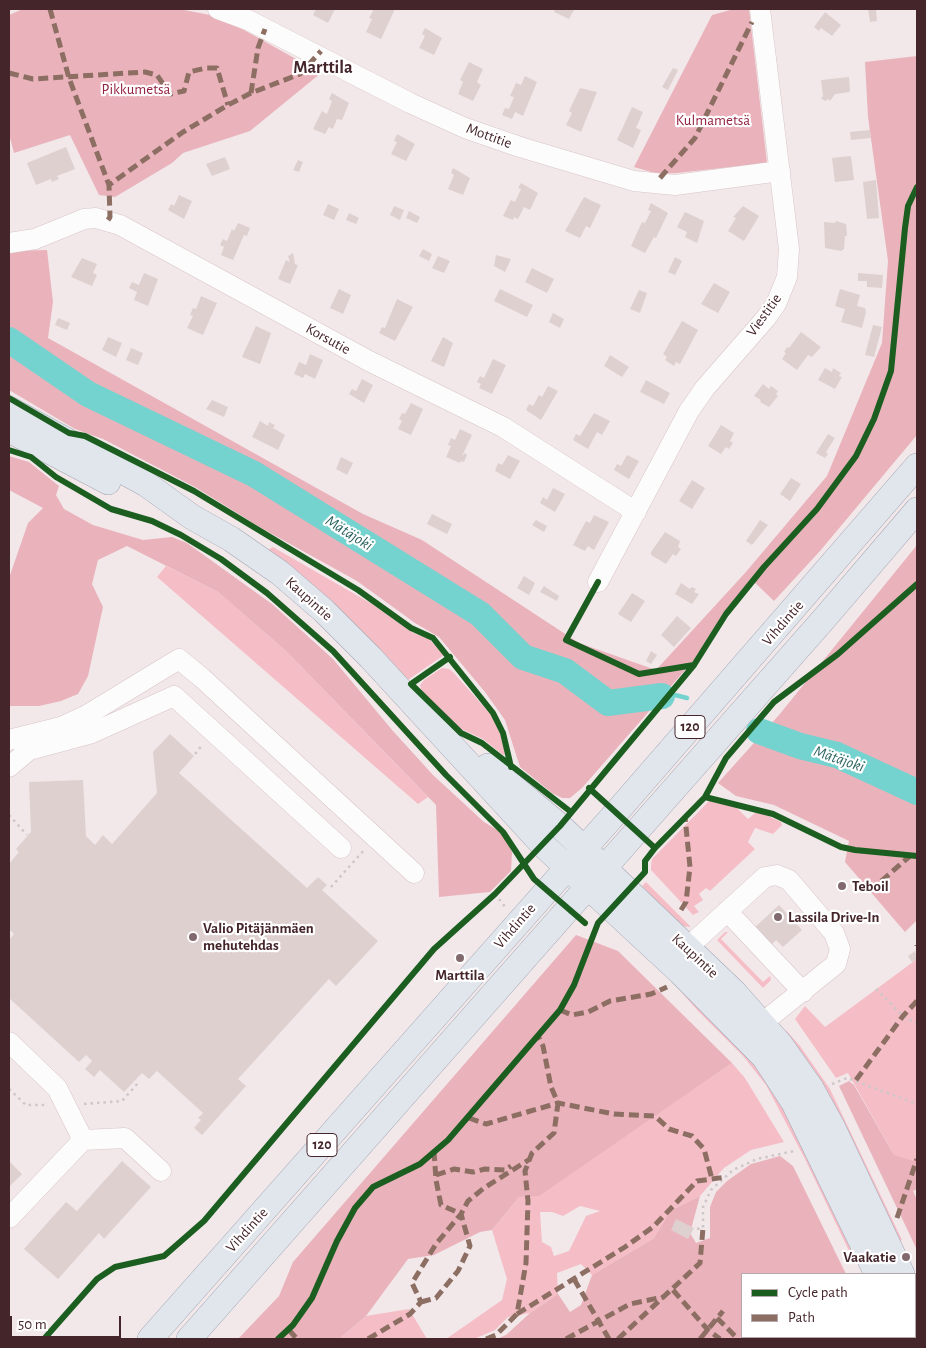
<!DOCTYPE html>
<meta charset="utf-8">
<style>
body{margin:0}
#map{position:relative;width:926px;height:1348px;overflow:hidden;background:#f2e8ea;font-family:"Alegreya Sans",sans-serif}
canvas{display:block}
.frame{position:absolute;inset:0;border:10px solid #44252a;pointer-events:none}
.legend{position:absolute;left:741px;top:1273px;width:175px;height:65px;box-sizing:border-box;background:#fff;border:1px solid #b4a8aa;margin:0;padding:6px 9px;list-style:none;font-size:15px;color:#44252a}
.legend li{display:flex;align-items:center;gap:10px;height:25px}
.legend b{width:25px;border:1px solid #b4a8aa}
.scale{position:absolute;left:10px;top:1316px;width:111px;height:22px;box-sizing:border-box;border:2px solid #44252a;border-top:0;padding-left:6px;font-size:15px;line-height:18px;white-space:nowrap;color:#44252a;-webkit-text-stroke:4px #fff;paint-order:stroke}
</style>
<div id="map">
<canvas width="926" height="1348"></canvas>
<div class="frame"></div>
<ul class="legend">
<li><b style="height:6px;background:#1b5e20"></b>Cycle path</li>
<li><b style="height:6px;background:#8d6e63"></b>Path</li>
</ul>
<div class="scale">50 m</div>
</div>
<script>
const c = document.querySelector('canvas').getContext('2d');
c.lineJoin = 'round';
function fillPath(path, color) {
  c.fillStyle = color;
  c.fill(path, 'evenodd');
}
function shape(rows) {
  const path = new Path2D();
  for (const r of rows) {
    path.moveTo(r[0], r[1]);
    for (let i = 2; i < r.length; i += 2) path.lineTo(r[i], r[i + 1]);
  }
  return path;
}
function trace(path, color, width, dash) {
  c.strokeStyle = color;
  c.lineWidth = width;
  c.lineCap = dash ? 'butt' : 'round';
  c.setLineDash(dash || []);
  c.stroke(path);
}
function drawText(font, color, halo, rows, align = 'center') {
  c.font = font + ' "Alegreya Sans",sans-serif';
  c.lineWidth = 4.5;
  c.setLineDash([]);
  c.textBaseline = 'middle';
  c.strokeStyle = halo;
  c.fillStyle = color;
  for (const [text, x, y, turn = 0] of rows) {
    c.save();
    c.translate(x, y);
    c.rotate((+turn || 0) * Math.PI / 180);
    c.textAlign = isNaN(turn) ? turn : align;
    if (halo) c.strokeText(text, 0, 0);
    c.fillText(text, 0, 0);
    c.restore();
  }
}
fillPath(shape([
 [273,547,372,604,413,633,429,639,444,655,405,682,266,551],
 [166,566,218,592,286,651,428,797,418,804,157,577],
 [442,668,449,669,453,672,491,715,500,733,505,754,503,755,483,739,461,729,422,692,420,685,424,680],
 [711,799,734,805,748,819,755,813,762,813,781,822,782,825,773,834,755,828,748,842,755,849,710,891,706,888,699,894,703,900,694,906,699,912,693,915,651,870,651,866,652,859],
 [646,882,690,926,690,927,681,926,642,886],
 [725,932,728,932,721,939,763,982,770,976,771,980,763,988,717,940],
 [917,959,917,1189,894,1155,848,1073,836,1078,795,1019,805,1006,825,1027],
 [670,979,773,1081,855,1253,850,1253,805,1159,766,1085,743,1056,697,1010],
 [785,1029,800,1046,830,1089,902,1240,897,1243],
 [732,1063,745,1078,784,1142,751,1150,724,1168,700,1196,670,1211,654,1238,592,1275,581,1264,557,1273,558,1294,530,1313,508,1317,495,1330,474,1339,446,1339,502,1300,507,1279,492,1230,519,1197,539,1195],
 [580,1206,600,1211,586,1216,569,1251,554,1256,551,1247,542,1242,540,1212,552,1212,563,1216],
 [409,1309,427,1339,339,1339,366,1316]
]), '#f5bec7');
fillPath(shape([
 [23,9,179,9,210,15,244,30,321,73,250,131,183,153,172,163,115,197,99,195,70,135,14,153,9,134,9,15],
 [734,9,749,9,767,163,677,173,658,174,634,167,712,15],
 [917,56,917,435,820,551,774,601,751,579,724,612,693,661,582,788,570,798,562,798,552,793,520,767,505,720,485,692,439,637,415,623,357,581,263,529,195,487,103,439,75,429,9,390,9,251,47,250,53,302,48,338,363,514,422,540,579,643,656,670,745,573,827,476,882,343,888,261,868,117,865,62],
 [9,456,29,462,59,486,56,495,64,509,93,525,143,540,172,537,187,543,272,604,333,659,393,731,433,775,484,822,499,831,508,843,512,852,511,871,490,892,439,897,436,805,286,651,218,592,127,546,98,560,92,584,103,607,88,676,78,694,61,701,39,706,9,706,9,578,28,523,43,508,9,490],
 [917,545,917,920,905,932,845,862,849,841,774,805,736,796,718,783,779,715],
 [576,935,618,951,732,1063,539,1196,519,1197,492,1230,480,1232,434,1255,408,1259,366,1316,339,1339,238,1339,279,1296,293,1262],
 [849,1081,854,1085,894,1155,917,1162,917,1189,913,1191,917,1200,917,1250,839,1086],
 [780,1156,793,1166,846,1274,742,1274,742,1337,877,1337,878,1339,497,1339,506,1335,530,1313,558,1294,570,1312,581,1305,592,1275,654,1238,670,1211,700,1196,690,1233,696,1243,710,1238,710,1207,716,1192,727,1181,751,1164]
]), '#eab2bb');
trace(shape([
 [662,696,675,695,687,698]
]), '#75d3cf', 4.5);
trace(shape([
 [9,340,88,394,254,474,480,614,523,657,565,671,608,703,662,696],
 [759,731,800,746,837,755,917,792]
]), '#75d3cf', 26);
fillPath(shape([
 [316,9,335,9,328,23,313,15],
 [374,9,395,9,381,39,366,32,372,19,369,18],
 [555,9,572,9,574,10,569,19,554,12],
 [868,9,876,9,877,21,870,22],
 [825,12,841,25,832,36,821,28,819,31,814,27],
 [425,28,442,38,434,55,419,48,425,36,422,34],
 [469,62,483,69,477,82,481,85,473,101,458,94,463,82,460,80],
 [673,68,678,70,668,90,662,87],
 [525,76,537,82,523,116,515,112,512,119,502,115,505,108,509,109,514,97,510,96,516,83,521,85],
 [849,77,850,92,835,94,830,101,828,99,825,101,821,98,823,96,821,80],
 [580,88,597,92,581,132,566,125,572,113,569,111],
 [332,93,349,103,342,120,337,119,333,129,329,127,325,134,313,129,322,111,327,114,332,101,329,99],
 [632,107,643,112,636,128,641,130,633,148,617,140],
 [870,130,871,138,851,140,850,132],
 [397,134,415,144,406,161,391,154,397,142,394,141],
 [66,147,75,169,57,176,59,179,52,182,51,179,36,185,27,163],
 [851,156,854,180,835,182,832,158],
 [225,157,230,169,212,176,206,164],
 [298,160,303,162,299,172,293,170],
 [453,168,470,178,463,195,448,189,454,175,451,173],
 [876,180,879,218,867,219,863,182],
 [521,183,538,193,530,210,524,207,518,219,514,217,513,220,503,216,511,200,515,202,521,189,518,188],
 [179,195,192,201,184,219,168,210,171,204,174,206],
 [584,197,601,205,590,228,586,226,580,238,565,231],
 [651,203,668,213,656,238,654,237,645,253,631,246,642,222,645,223,651,211,648,210],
 [328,204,339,209,334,220,323,215],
 [394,206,404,210,400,220,390,215],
 [743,206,759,216,744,241,728,231,736,218,733,217],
 [409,211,420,217,417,223,406,218],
 [685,212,704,221,697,243,685,237,687,232,677,227],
 [349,213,359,218,356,224,346,220],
 [836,221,846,224,847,236,845,236,844,249,841,251,825,248,824,222,835,223],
 [238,223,250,228,247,236,244,235,233,260,221,255,224,247,220,245,223,239,227,241,232,229,234,231],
 [423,249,432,254,429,261,419,256],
 [293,253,295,264,298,265,290,284,278,279,286,260,290,262,288,256],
 [496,255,511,259,505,272,494,266],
 [438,256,450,261,444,273,432,268],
 [675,257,682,261,675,275,668,272],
 [82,258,97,264,93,273,97,275,92,286,71,277],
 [532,268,554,279,547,293,525,282],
 [144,273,158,279,148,306,134,300,137,292,129,288,132,282,139,285],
 [858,273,883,275,882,288,867,287,867,281,858,281],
 [714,283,730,292,718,313,701,304],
 [339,289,351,295,343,314,330,308],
 [500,289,533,305,527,317,494,301],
 [840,289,860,295,857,306,865,308,866,312,862,328,841,322,845,309,835,306],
 [639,290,647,293,640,313,630,309],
 [201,296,217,303,203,335,187,328,193,316,190,315,193,308,196,309],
 [397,299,413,307,395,341,379,333,382,327,385,328],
 [553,313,564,319,560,328,549,322],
 [58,318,70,323,67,330,55,325],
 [682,321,698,330,680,364,676,362,674,366,665,360,667,357,663,354],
 [873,325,882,327,874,357,865,355],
 [256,326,271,333,260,364,242,357],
 [801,332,821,347,812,357,808,355,797,370,782,359,786,353,784,352,787,347,789,348],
 [108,337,122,343,116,357,102,350],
 [443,337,453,343,444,367,431,361],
 [131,348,143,353,138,365,126,360],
 [310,354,323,360,315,379,305,374,303,378,294,374,299,362,306,365],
 [610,355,629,367,622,377,604,366],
 [493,359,506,365,492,394,479,388,481,384,477,382,480,376,484,378],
 [825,368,832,372,833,368,841,373,839,376,842,377,835,389,818,380],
 [362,379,373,385,364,403,349,394,352,389,356,391],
 [646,380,670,393,664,404,640,392],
 [763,384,769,389,771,386,778,391,776,394,778,396,769,407,760,402,761,400,754,396],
 [548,386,558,391,541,420,526,410,529,404,533,406,539,395,542,397],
 [212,400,228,407,224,417,206,409],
 [411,403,423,409,411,435,398,429,402,421,399,419,402,413,405,414],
 [594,413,610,421,602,435,597,432,588,449,573,440,576,434,580,436],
 [260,421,268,426,269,422,275,425,273,428,285,435,278,450,252,437],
 [721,425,734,433,730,441,733,443,729,449,726,447,721,454,708,446],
 [460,429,472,435,462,456,465,453,467,455,464,462,461,461,460,463,446,457,451,446,448,445,451,438,455,440],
 [828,434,835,438,826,452,828,454,825,458,816,453],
 [508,455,520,461,510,479,495,471,498,463,502,465],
 [627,455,639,461,629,479,614,470,617,464,621,466],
 [341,457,353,463,347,475,336,469],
 [791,478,801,484,790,501,780,494],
 [692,480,705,488,692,509,679,501],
 [553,488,565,494,555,512,540,503,543,497,547,500],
 [432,514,452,524,447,534,427,524],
 [594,515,609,522,594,550,588,546,585,551,573,545,586,521,590,523],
 [536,520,547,526,544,532,532,525],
 [760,520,768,525,752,545,746,541],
 [665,532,680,541,678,547,681,549,676,556,673,554,666,564,651,555,651,552],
 [524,576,535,583,529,595,517,588],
 [681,583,690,589,692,587,696,589,694,592,699,594,692,604,675,594],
 [544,586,559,596,557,601,540,592],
 [632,593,645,601,631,622,618,614],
 [677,616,691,628,674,647,661,635],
 [651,651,657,655,651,664,646,661],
 [170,734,194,756,179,773,307,888,318,877,327,885,322,890,378,941,336,986,329,979,238,1079,246,1086,202,1135,194,1128,201,1120,198,1118,203,1113,157,1071,149,1079,142,1073,124,1092,100,1070,94,1077,85,1069,92,1061,86,1055,79,1062,9,998,9,940,14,934,9,929,9,864,19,852,16,849,31,832,29,782,83,780,86,836,95,845,103,835,112,844,157,793,153,752],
 [779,905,802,930,783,947,776,940,769,947,753,929],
 [915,951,917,959,912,962,908,956],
 [9,1161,22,1174,9,1187],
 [122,1161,151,1187,104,1239,99,1233,58,1279,24,1249,66,1202,77,1211],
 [676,1219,694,1228,688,1239,671,1230]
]), '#dfd0d0');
const minor = shape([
 [218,9,248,20,410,103,465,128,520,147,634,181,675,185,780,171],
 [9,243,35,239,84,219,96,218,120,225,369,361,503,427,636,512],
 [598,582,689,411,705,388,766,318,776,304,787,277,789,249,760,9],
 [9,740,61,727,87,715,179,659,202,678,414,873],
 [9,767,29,750,92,733,174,696,341,848],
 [727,911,803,992],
 [687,948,765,877,777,875,789,880,834,933,840,949,836,964,751,1032],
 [9,1042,57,1088,83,1140,125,1138,161,1171],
 [9,1218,83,1140]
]);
const major = shape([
 [9,409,146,484,192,517,231,539,280,573,324,611,370,657,543,845,680,972,764,1057,794,1103,877,1274],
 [9,430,108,482],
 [488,766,560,826,735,993,780,1044,811,1088,833,1128,902,1274],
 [915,1301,917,1306],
 [907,1337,908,1339],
 [150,1339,621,807,917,466],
 [189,1339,823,620,917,510]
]);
trace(minor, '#d8c4c7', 21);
trace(major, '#a2a7b3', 26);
trace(shape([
 [913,588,917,594],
 [195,754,203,744],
 [9,815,27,835],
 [331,887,365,849],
 [495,894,506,908],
 [876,989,903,1016,917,1024],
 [832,1084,847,1078,917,1104],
 [9,1089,26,1105,46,1105],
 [84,1104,122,1101,138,1083],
 [697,1229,703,1228,703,1207,711,1190,733,1170,757,1159,794,1151]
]), '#cec7c8', 2.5, [2.5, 4]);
trace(minor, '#fdfcfc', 20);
trace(major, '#e1e6ed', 25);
trace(shape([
 [50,9,69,78,109,185],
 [9,73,33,79,145,72,157,75,170,94,184,91,189,72,206,68,217,68,228,105],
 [251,93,258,48,265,29],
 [660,178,695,138,752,22],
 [108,220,110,217,109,185,183,132,228,105,251,93,300,74,321,51],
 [870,891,911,855],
 [681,910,686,902,690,867,685,817],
 [917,946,917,945],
 [560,1010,572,1015,588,1012,610,1001,651,994,667,987],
 [856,1080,903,1016,917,1001],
 [469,1118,486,1124,558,1103,614,1114,655,1116,669,1129,692,1136,704,1149,712,1179],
 [434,1151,436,1180,441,1205,461,1214],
 [436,1175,454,1169,473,1172,485,1169,505,1170,511,1166],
 [897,1218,917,1159],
 [574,1279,609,1339],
 [673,1290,708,1330,720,1339],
 [421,1302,436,1298,458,1271,470,1246,461,1214],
 [517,1314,625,1247,653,1227,697,1181,726,1177],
 [717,1318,738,1339],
 [289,1330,297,1339],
 [368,1339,410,1314,421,1302,412,1283,436,1244,461,1214,468,1201,484,1188,530,1159],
 [486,1339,496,1335,517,1314,526,1263,528,1201,525,1171,532,1153,554,1133,558,1103,551,1087,543,1046,537,1034],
 [566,1339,630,1304,663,1297],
 [618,1339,700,1263,703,1228],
 [700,1339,723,1311],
 [794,1339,798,1337,806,1339],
 [857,1339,870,1337]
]), '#8d6e63', 5, [10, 5]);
trace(shape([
 [9,398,69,433,85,436,194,491,358,590,411,628,433,638,493,713,503,733,511,767],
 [9,450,31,457,56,477,111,509,152,521,181,535,221,559,267,593,333,651,446,775,503,832,534,879,585,923],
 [598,582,566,640,639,674,694,665],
 [450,657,411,684,461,733,482,743,571,812],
 [589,788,655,848],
 [705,797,773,814,841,847,855,850,917,856],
 [44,1339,97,1279,115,1267,164,1256,204,1221,434,949,495,894,560,826,694,665,726,614,764,567,817,509,856,456,874,419,891,371,905,228,908,206,917,187],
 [278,1339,293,1325,312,1298,337,1241,355,1208,373,1187,420,1164,448,1140,560,1010,574,985,598,923,645,872,645,861,655,848,705,797,726,758,774,702,838,654,917,584]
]), '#1b5e20', 6);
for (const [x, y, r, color] of [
 [842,886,5,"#81696d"],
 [778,917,5,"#81696d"],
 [193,937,5,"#81696d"],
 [460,958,5,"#81696d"],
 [906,1257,5,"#81696d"]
]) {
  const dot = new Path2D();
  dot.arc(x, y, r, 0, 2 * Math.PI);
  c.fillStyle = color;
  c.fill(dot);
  trace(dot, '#fff', 2);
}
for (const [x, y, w] of [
 [690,727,30],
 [322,1145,30]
]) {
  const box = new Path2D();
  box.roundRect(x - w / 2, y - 11.5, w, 23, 4);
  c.fillStyle = '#fff';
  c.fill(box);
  trace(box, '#44252a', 1);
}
drawText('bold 14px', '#44252a', null, [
 ["120",690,727],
 ["120",322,1145]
]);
drawText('15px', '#932342', '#fff', [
 ["Pikkumetsä",136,89],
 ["Kulmametsä",713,120]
]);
drawText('15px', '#44252a', '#fff', [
 ["Mottitie",489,136,20],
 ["Viestitie",764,315,-54],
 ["Korsutie",328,339,29],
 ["Kaupintie",309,599,42],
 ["Vihdintie",783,623,-49],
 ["Vihdintie",515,926,-49],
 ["Kaupintie",695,956,43],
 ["Vihdintie",247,1230,-48]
]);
drawText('bold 15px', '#44252a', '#fff', [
 ["Teboil",852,886],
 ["Lassila Drive-In",788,917],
 ["Valio Pitäjänmäen",203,928],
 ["mehutehdas",203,945],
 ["Marttila",460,975,"center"],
 ["Vaakatie",896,1257,"right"]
], 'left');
drawText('italic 16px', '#2b625f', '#fff', [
 ["Mätäjoki",349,533,32],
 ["Mätäjoki",839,759,19]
]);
drawText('bold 18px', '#44252a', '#fff', [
 ["Marttila",323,68]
]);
</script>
